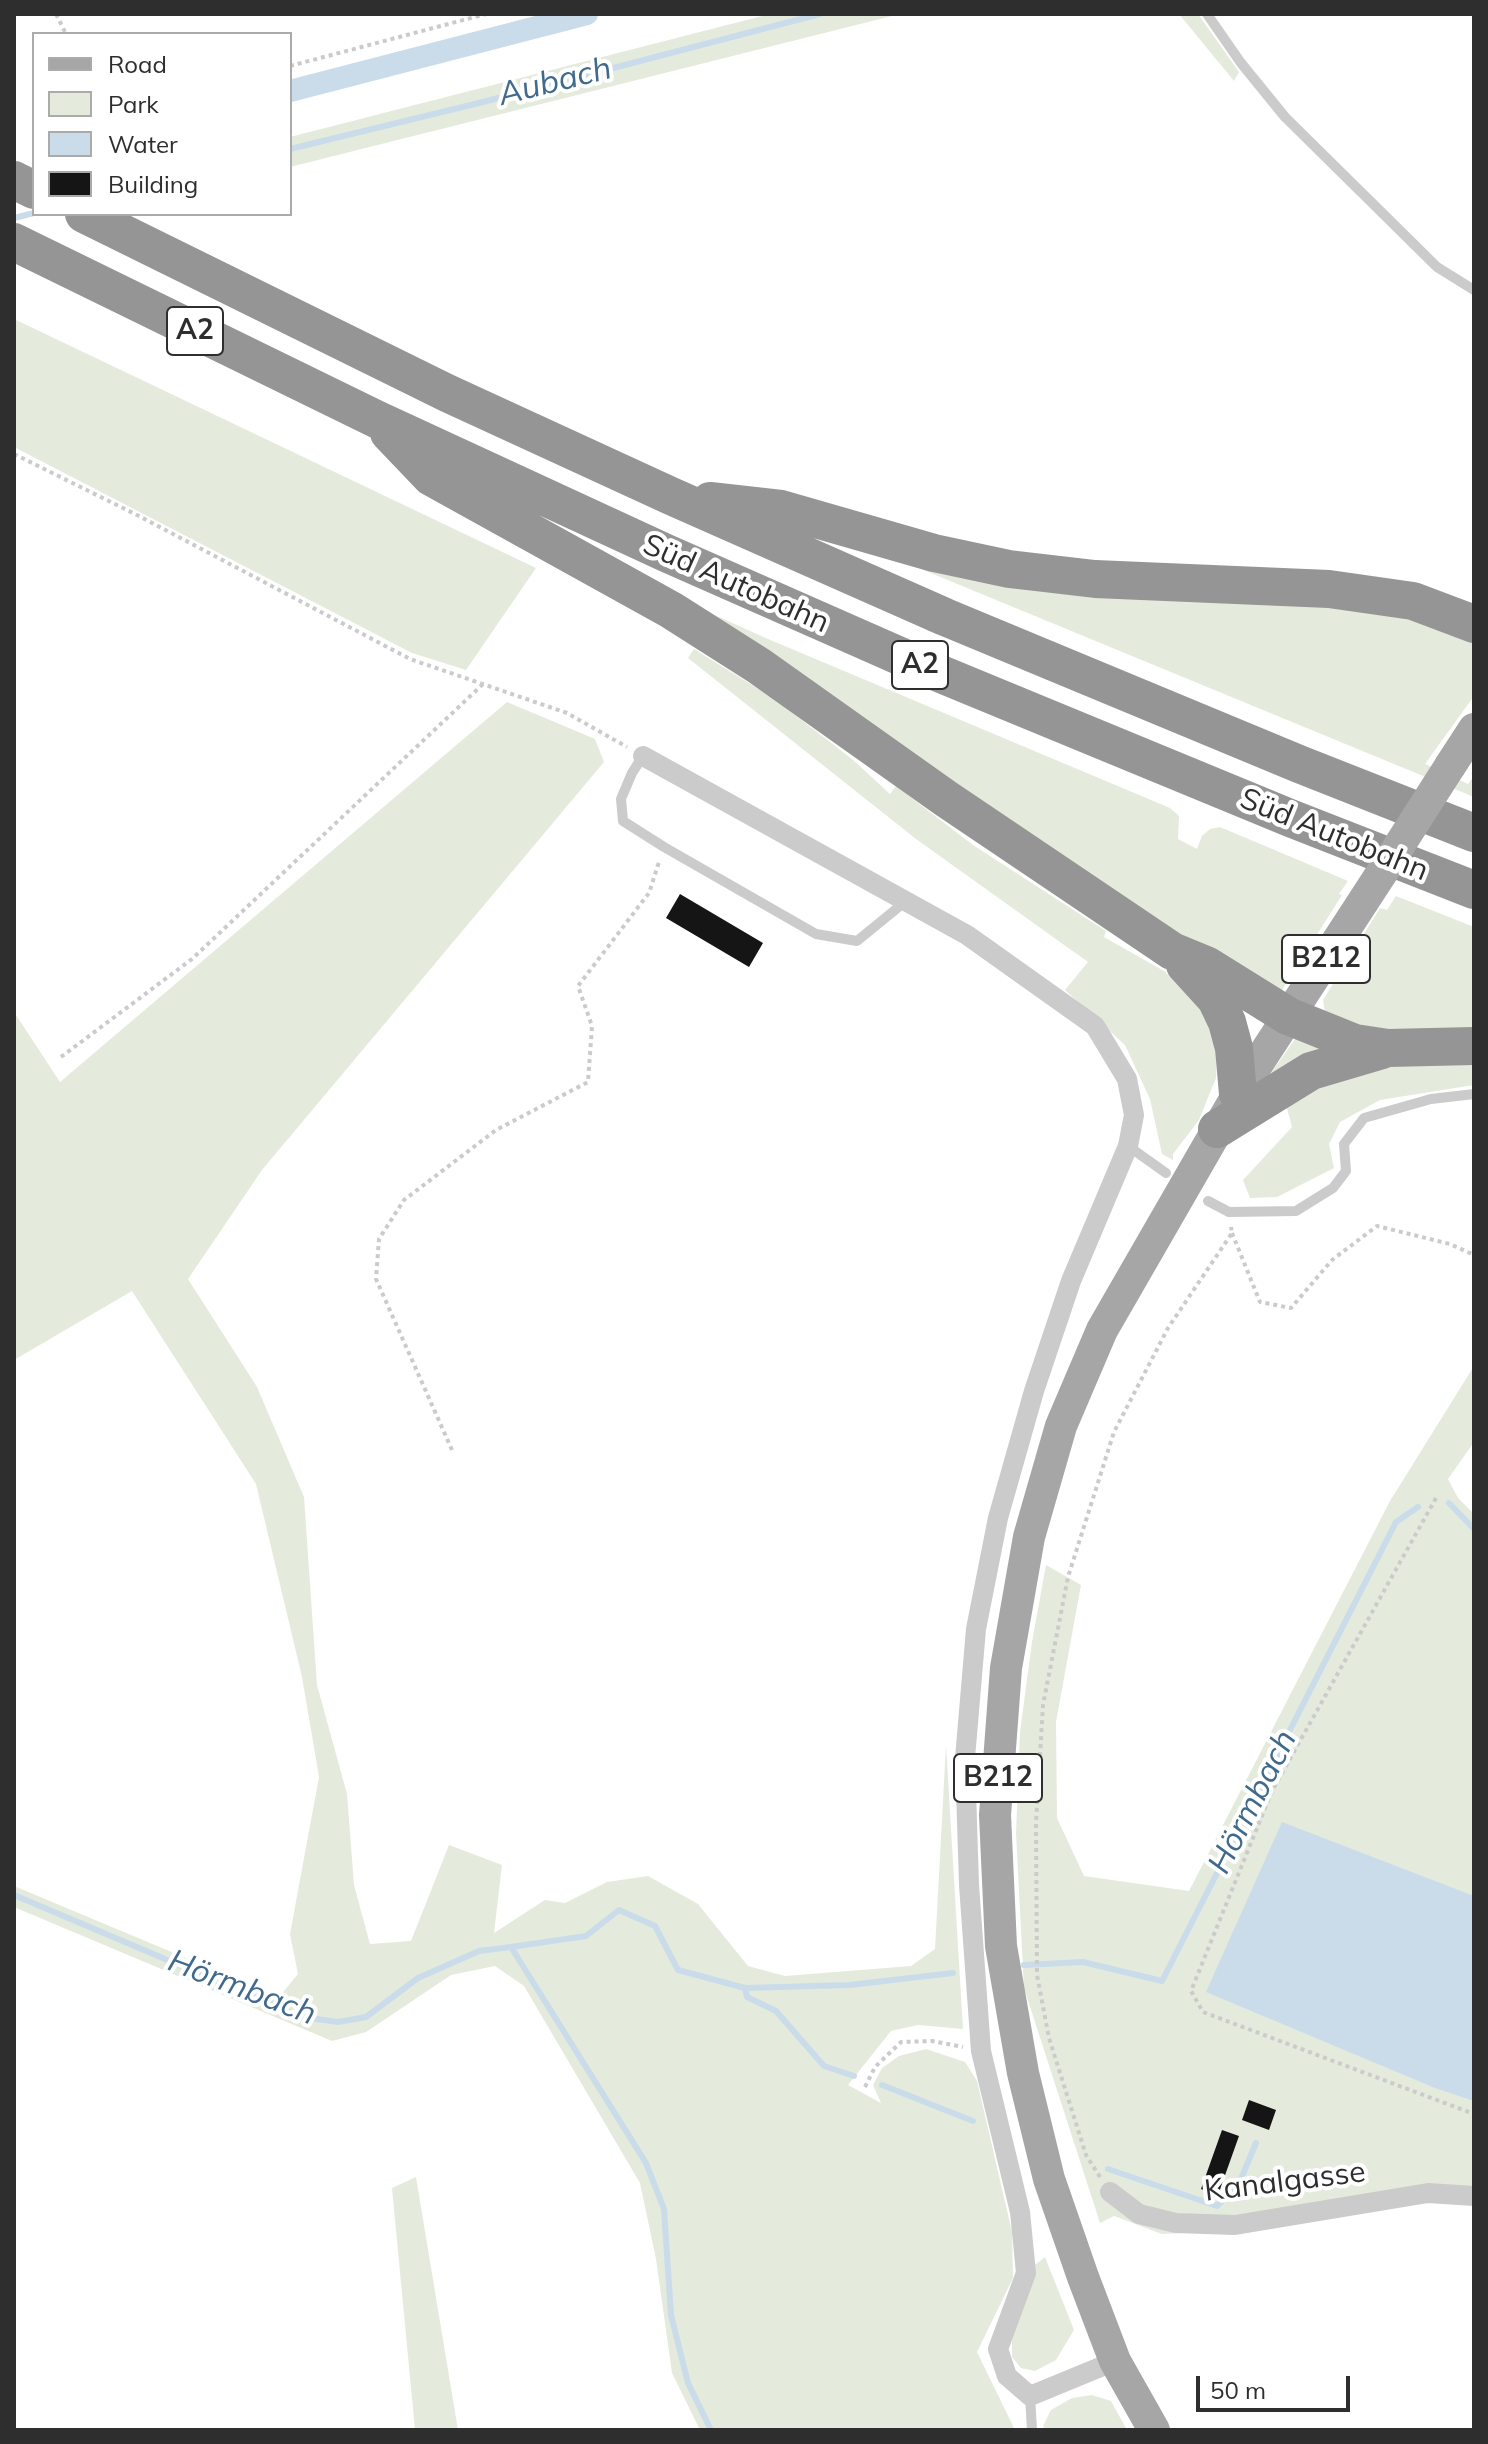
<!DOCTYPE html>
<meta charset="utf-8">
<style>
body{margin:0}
#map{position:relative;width:1488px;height:2444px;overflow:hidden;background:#fff;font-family:Mulish,sans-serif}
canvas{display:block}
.frame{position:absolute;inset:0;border:16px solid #2e2e2e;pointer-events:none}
.legend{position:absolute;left:32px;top:32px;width:260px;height:184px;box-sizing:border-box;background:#fff;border:2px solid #ababab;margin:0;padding:10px 14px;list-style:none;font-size:24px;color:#2e2e2e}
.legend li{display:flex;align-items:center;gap:16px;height:40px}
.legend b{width:40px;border:2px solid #ababab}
.scale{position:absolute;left:1196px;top:2376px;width:154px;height:36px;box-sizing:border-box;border:4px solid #2e2e2e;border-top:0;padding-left:10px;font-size:24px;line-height:28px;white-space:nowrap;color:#2e2e2e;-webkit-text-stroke:6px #fff;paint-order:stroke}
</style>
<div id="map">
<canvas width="1488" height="2444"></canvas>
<div class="frame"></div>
<ul class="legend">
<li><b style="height:10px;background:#a6a6a6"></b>Road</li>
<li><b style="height:22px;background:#e4ebdd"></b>Park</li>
<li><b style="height:22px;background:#cadcea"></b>Water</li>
<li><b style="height:22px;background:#151515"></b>Building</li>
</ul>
<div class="scale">50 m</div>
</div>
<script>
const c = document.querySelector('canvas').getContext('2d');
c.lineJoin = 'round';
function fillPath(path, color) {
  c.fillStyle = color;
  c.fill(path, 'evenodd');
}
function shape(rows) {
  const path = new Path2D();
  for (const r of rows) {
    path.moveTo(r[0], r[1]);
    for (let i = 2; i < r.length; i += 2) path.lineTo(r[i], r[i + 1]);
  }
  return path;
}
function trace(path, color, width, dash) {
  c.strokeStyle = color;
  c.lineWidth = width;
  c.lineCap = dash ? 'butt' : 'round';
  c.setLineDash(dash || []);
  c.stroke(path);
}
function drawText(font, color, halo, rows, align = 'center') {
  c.font = font + ' Mulish,sans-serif';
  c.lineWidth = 8;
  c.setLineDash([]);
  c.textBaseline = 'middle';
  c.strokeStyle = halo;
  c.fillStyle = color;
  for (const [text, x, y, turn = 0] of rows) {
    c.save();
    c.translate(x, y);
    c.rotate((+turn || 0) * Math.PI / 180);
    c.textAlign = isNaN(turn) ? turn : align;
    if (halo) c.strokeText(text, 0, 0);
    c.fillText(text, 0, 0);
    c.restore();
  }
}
fillPath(shape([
 [770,14,900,14,290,167,290,137],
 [1179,14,1198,14,1239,72,1234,81],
 [14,319,536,568,466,670,412,653,14,447],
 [904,562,1365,605,1474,639,1474,696,1425,764,1468,784,1474,776,1471,774,1474,769,1474,797],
 [688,603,768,639,1170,808,1179,816,1178,839,1197,849,1202,836,1210,829,1220,827,1348,881,1339,894,1342,895,1280,993,1267,994],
 [694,649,773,698,852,759,890,794,896,786,973,845,1106,931,1104,937,1164,971,1197,1001,1217,1042,1216,1078,1199,1120,1173,1154,1173,1160,1162,1154,1150,1099,1125,1045,1065,990,1088,962,916,839,688,658],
 [507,702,595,739,604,762,262,1170,188,1279,257,1387,304,1497,317,1685,347,1794,354,1885,370,1944,411,1941,449,1845,502,1865,494,1933,545,1900,565,1903,607,1882,648,1876,698,1904,748,1966,785,1976,911,1966,935,1949,946,1745,963,2029,918,2025,891,2031,848,2085,881,2103,873,2085,882,2068,899,2056,926,2049,965,2062,977,2081,1012,2232,1013,2278,977,2352,1015,2430,700,2430,672,2373,656,2259,640,2183,524,1986,495,1966,451,1975,366,2032,332,2041,14,1907,14,1886,279,1997,298,1974,290,1934,319,1777,302,1677,256,1484,132,1291,14,1360,14,1012,60,1082],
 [1396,896,1474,927,1474,1033,1382,1036,1325,1012,1323,1000,1380,908,1387,910],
 [1298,1035,1327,1045,1266,1080],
 [1474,1059,1474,1085,1380,1100,1340,1122,1329,1144,1334,1168,1277,1197,1250,1198,1243,1180,1292,1127,1285,1101,1361,1068],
 [1474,1366,1474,1442,1448,1479,1458,1498,1474,1514,1474,2202,1415,2202,1263,2229,1162,2234,1114,2216,1100,2223,1024,1988,1016,1833,1020,1732,1032,1642,1046,1565,1081,1585,1056,1722,1057,1818,1084,1876,1189,1891,1390,1501],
 [416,2177,458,2430,415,2430,392,2188],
 [1045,2257,1074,2330,1056,2360,1035,2371,1021,2368,1012,2357,1012,2332,1035,2265],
 [1092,2395,1111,2401,1127,2430,1046,2430,1043,2426,1051,2410,1072,2398]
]), '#e4ebdd');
fillPath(shape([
 [1282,1822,1474,1896,1474,2101,1435,2088,1206,1992]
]), '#cadcea');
trace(shape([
 [290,149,483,102,820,14],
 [14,218,34,213],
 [1449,1503,1474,1529],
 [14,1895,302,2017,338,2022,366,2017,418,1978,479,1951,511,1947,646,2163,664,2209,671,2315,688,2383,711,2430],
 [511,1947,586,1936,619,1910,655,1926,678,1970,745,1988,850,1985,953,1973],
 [1024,1965,1083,1962,1162,1981,1396,1522,1418,1507],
 [745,1988,747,1997,776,2011,824,2066,854,2076],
 [882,2085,973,2121],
 [1108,2169,1217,2206,1238,2186,1256,2143]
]), '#cadcea', 6);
trace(shape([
 [290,91,587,14]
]), '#cadcea', 22);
fillPath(shape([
 [680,894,763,943,749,967,666,918],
 [1249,2100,1276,2110,1269,2130,1242,2120],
 [1222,2130,1239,2136,1218,2195,1201,2189]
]), '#151515');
trace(shape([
 [56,14,66,34],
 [290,66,486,14],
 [14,454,137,515,410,659,567,713,627,747],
 [61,1057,192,959,483,684],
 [1232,1233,1260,1302,1291,1308,1332,1260,1377,1226,1450,1244,1474,1255],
 [452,1450,376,1279,379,1239,404,1200,496,1130,588,1082,592,1026,578,986,649,893,659,862],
 [1436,1498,1272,1791,1191,1991,1203,2012,1474,2114],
 [865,2087,875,2067,901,2042,932,2041,963,2047],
 [1100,2177,1086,2155,1049,2038,1037,1975,1036,1823,1043,1705,1068,1577,1114,1432,1168,1328,1232,1233,1231,1227]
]), '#cbcbcb', 4, [4, 4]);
trace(shape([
 [1207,14,1241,63,1285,117,1437,267,1474,290],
 [643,756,632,773,621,799,623,821,664,847,816,934,857,941,906,901],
 [1128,1146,1166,1173],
 [1208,1201,1229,1212,1296,1211,1333,1188,1346,1171,1344,1144,1364,1118,1431,1099,1474,1094],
 [1030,2396,1032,2430]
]), '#cbcbcb', 10);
trace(shape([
 [643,756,967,935,1095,1026,1127,1079,1134,1115,1128,1146,1071,1281,1034,1391,998,1518,976,1629,965,1758,969,1885,981,2051,1020,2212,1026,2273,998,2349,1007,2376,1030,2396,1115,2361],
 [1110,2192,1139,2214,1176,2223,1235,2225,1428,2193,1474,2196]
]), '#cbcbcb', 20);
trace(shape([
 [1450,766,1474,729],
 [1154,2430,1115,2361,1083,2277,1049,2179,1023,2073,1001,1946,995,1815,1006,1668,1029,1537,1061,1426,1102,1330,1238,1094,1381,874]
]), '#a6a6a6', 32);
trace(shape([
 [14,180,34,190],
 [84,214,447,393,671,496,945,617,1299,764,1474,833],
 [14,242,376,419,666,553,936,672,1290,818,1474,890],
 [389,433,431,477,671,610,759,666,945,798,1172,951,1206,965,1288,1016,1355,1043,1388,1048,1474,1046],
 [710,501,781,509,934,553,1009,569,1095,579,1329,589,1413,601,1474,624],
 [1185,965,1216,999,1227,1022,1234,1048,1238,1094],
 [1217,1129,1311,1071,1382,1050]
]), '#959595', 38);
trace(shape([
 [1381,874,1450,766]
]), '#a6a6a6', 32);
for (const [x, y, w] of [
 [195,331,56],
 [920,665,56],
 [1326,959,88],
 [998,1778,88]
]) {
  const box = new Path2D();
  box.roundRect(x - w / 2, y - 24, w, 48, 6);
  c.fillStyle = '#fff';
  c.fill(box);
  trace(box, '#2e2e2e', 2);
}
drawText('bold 28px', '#2e2e2e', null, [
 ["A2",195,331],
 ["A2",920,665],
 ["B212",1326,959],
 ["B212",998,1778]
]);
drawText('30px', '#2e2e2e', '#fff', [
 ["Süd Autobahn",736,584,24],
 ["Süd Autobahn",1334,835,22],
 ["Kanalgasse",1285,2182,-7]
]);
drawText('italic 32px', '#406a8d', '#fff', [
 ["Aubach",555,82,-14],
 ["Hörmbach",1253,1802,-63],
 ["Hörmbach",242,1988,21]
]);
</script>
